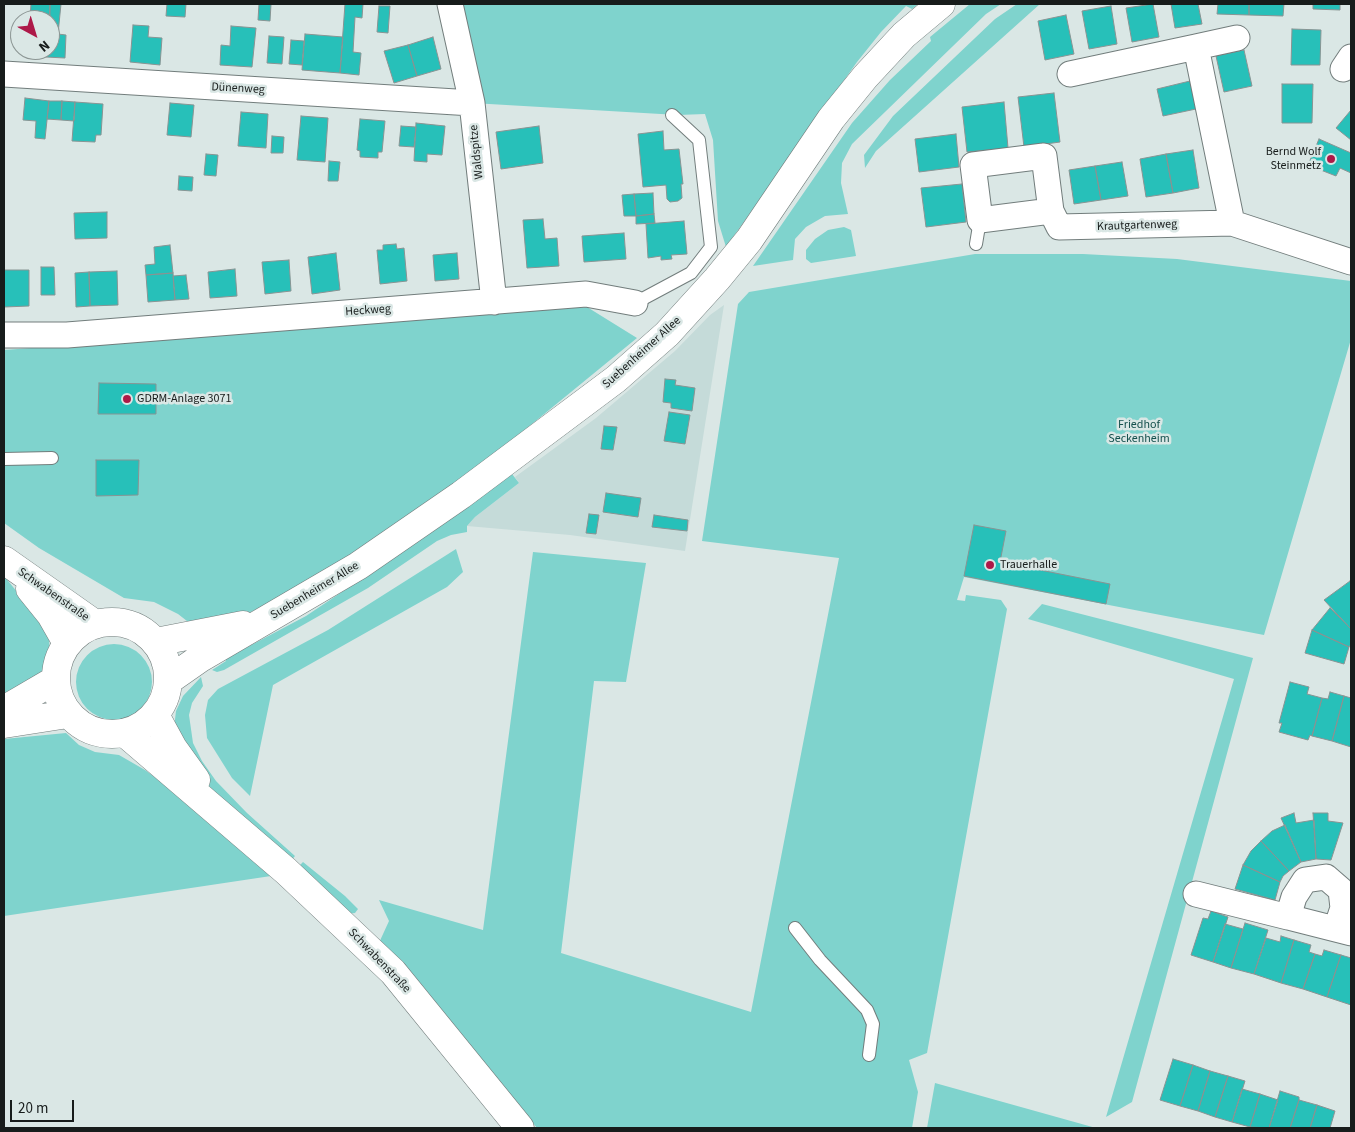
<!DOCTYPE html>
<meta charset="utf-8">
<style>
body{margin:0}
#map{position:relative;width:1355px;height:1132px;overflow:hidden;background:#dae7e5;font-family:"Source Sans 3",sans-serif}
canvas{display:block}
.frame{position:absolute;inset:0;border:5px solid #171c1b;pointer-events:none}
.north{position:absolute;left:10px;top:10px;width:50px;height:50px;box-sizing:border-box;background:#dae7e5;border:1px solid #8c9694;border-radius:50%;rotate:141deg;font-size:14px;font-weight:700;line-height:20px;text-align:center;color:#171c1b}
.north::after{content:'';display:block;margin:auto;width:18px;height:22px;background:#ad1948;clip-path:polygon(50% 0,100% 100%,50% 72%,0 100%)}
.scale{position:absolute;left:10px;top:1100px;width:64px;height:22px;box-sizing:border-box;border:2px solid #171c1b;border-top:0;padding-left:6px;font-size:15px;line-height:18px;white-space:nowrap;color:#171c1b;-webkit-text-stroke:4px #dae7e5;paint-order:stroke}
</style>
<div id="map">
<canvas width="1355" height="1132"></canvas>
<div class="frame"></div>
<div class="north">N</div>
<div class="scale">20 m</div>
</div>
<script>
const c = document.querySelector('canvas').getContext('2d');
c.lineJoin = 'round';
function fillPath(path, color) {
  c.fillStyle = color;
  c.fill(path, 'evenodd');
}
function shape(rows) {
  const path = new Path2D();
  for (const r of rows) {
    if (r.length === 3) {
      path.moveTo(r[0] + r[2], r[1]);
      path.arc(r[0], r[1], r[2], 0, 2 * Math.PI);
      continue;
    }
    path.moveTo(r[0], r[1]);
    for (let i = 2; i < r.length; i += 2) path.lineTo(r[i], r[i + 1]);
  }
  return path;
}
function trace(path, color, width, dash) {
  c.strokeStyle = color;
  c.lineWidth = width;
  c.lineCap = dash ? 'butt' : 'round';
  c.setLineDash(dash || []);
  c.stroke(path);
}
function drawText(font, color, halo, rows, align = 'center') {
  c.font = font + ' "Source Sans 3",sans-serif';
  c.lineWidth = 5;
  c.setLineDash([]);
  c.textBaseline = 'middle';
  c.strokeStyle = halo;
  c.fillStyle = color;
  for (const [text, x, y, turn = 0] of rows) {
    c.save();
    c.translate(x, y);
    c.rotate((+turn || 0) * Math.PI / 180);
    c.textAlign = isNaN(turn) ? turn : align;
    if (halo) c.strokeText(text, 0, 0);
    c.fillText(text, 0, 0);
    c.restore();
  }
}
fillPath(shape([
 [724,305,685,551,570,535,467,526,475,517,519,483,515,477,596,418,675,351,710,315]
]), '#c5dbd9');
fillPath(shape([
 [450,4,918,4,912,9,906,6,881,32,857,62,726,247,718,221,713,140,705,114,678,115,472,103],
 [970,4,1001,4,986,14,852,144,842,163,841,183,848,214,825,216,806,227,795,239,793,260,753,266,852,123,890,80,931,41,930,37],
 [1017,4,1040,4,876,151,865,168,864,155,893,116,995,19],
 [844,227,851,230,856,256,811,263,806,259,806,250,815,239,828,230],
 [975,254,1083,254,1177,259,1351,281,1351,339,1264,635,964,577,957,600,965,601,966,595,1001,600,1007,609,927,1053,909,1060,918,1092,912,1128,537,1128,417,979,397,957,378,945,389,921,379,900,483,930,533,552,646,563,626,682,594,681,561,953,751,1012,839,558,702,541,738,304,749,292],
 [587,307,637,338,455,487,295,591,242,616,196,628,178,614,154,602,124,598,39,548,4,523,4,350],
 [512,474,519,483,475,517,467,526,467,532,451,535,437,541,368,588,224,670,217,672,212,670,226,661,225,659,306,616,424,537],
 [456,549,463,572,447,587,273,685,250,796,232,778,207,738,205,715,208,700,218,689,328,630],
 [4,576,36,615,49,640,50,652,44,672,4,702],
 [1042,604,1253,658,1132,1102,1106,1117,1234,679,1028,619],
 [114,682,38],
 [201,677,203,686,192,703,189,715,193,743,202,761,216,781,247,813,295,856,290,862,204,783,174,728,176,711,183,696],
 [66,733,79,745,95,752,119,755,145,770,175,792,271,876,4,916,4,739],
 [303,862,345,896,358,909,355,913,346,914,296,869],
 [935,1083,1096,1128,927,1128]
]), '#7fd3cd');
const building = shape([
 [31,4,50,4,49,20,30,20,31,4],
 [50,4,61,4,58,34,66,35,65,58,46,57,47,50,50,50,50,4],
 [167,4,186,4,185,17,166,16,167,4],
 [259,4,271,4,270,21,258,20,259,4],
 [345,4,363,4,362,18,355,17,353,52,361,53,359,75,340,73,345,4],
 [1153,4,1159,37,1132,42,1126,8,1153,4],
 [1171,4,1198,4,1202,24,1175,28,1171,4],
 [1218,4,1249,4,1249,15,1217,14,1218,4],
 [1249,4,1284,4,1283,16,1249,15,1249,4],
 [1313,4,1340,4,1340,10,1313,9,1313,4],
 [379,6,390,6,388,33,377,32,379,6],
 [1111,6,1117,44,1089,49,1082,11,1111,6],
 [1066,15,1074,54,1045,60,1038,21,1066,15],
 [133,25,149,26,148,37,162,38,160,65,130,62,133,25],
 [231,26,256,28,252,67,220,65,221,45,230,46,231,26],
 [1292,29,1321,30,1320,65,1291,65,1292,29],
 [305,34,343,37,340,73,302,70,305,34],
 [269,36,284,37,282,64,267,63,269,36],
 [433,37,441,69,417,76,408,45,433,37],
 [291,40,304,41,302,65,289,64,291,40],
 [408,45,417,76,394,83,384,51,408,45],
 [27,50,47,50,46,57,27,55,27,50],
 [1244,50,1252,86,1224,92,1216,56,1244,50],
 [1190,81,1196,109,1163,116,1157,89,1190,81],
 [1282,84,1313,84,1312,123,1282,123,1282,84],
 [1054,93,1060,142,1024,147,1018,97,1054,93],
 [25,98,49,101,45,139,35,138,36,121,23,120,25,98],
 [49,101,62,101,61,120,47,119,49,101],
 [62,101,75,102,74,121,61,120,62,101],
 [75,102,103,104,101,135,96,135,95,142,72,141,75,102],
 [1004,102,1008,148,967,152,962,107,1004,102],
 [170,103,194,105,191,137,167,135,170,103],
 [1351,110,1351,140,1336,128,1351,110],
 [241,112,268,114,266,148,238,146,241,112],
 [301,116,328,118,325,162,297,160,301,116],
 [360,119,385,121,382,152,378,152,378,158,360,157,360,151,357,150,360,119],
 [416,123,445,126,442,155,427,154,427,162,414,161,416,123],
 [401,126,416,127,414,147,399,146,401,126],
 [539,126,543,163,501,169,496,132,539,126],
 [663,131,664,150,679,149,683,184,681,184,682,198,678,201,670,202,667,199,666,185,643,187,638,134,663,131],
 [956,134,959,167,919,172,915,139,956,134],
 [272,136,284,137,283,153,271,153,272,136],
 [1319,139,1351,153,1351,173,1340,168,1336,176,1308,165,1319,139],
 [1193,150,1199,188,1173,193,1166,154,1193,150],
 [206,154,218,155,216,176,204,175,206,154],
 [1166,154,1173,193,1146,197,1140,159,1166,154],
 [329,161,340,162,338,181,328,181,329,161],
 [1122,162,1128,196,1101,200,1095,166,1122,162],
 [1095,166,1101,200,1074,204,1069,170,1095,166],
 [179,176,193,177,192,191,178,190,179,176],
 [962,184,966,222,926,227,921,188,962,184],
 [653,193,654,214,636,216,634,194,653,193],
 [634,194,636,216,624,216,622,195,634,194],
 [107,212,107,238,75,239,74,213,107,212],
 [654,214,655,223,636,224,636,216,654,214],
 [543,219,545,239,557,238,559,266,527,268,523,220,543,219],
 [684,221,687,254,671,255,672,259,661,260,661,256,648,258,646,224,684,221],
 [624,233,626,259,584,262,582,236,624,233],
 [396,244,397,249,404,248,407,281,380,284,377,250,383,250,383,245,396,244],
 [170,245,173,273,146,275,145,265,155,264,154,247,170,245],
 [336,253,340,290,312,294,308,257,336,253],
 [457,253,459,279,435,281,433,255,457,253],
 [289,260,291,291,265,294,262,262,289,260],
 [41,267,54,267,55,295,41,295,41,267],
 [235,269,237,296,210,298,208,272,235,269],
 [4,270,29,270,29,306,4,307,4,270],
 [117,271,118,305,90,306,89,272,117,271],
 [89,272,90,306,76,307,75,273,89,272],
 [173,273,175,300,148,302,146,275,173,273],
 [186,275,189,299,175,300,173,276,186,275],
 [665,379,676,380,675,385,695,388,692,411,671,408,671,403,663,402,665,379],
 [99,383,156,384,156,414,98,414,99,383],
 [669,412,690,415,685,444,664,441,669,412],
 [604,426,617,427,613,450,601,449,604,426],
 [96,460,139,460,138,495,96,496,96,460],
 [606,493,641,498,638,517,603,512,606,493],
 [589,514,599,515,596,534,586,533,589,514],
 [654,515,688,520,687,531,652,527,654,515],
 [974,525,1006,531,1000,562,1110,584,1106,604,964,576,974,525],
 [1350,581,1351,583,1351,629,1324,600,1350,581],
 [1330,608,1351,629,1351,644,1349,647,1312,630,1330,608],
 [1312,630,1349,647,1344,664,1305,653,1312,630],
 [1290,682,1309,687,1307,694,1322,698,1312,736,1310,735,1308,740,1279,732,1282,723,1279,723,1290,682],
 [1330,692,1344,696,1332,741,1312,736,1322,698,1328,699,1330,692],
 [1344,696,1351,698,1351,747,1332,741,1344,696],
 [1294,813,1296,823,1314,820,1316,859,1301,862,1281,818,1294,813],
 [1313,813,1328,813,1328,821,1343,823,1331,860,1316,859,1313,813],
 [1285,825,1301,862,1289,871,1261,841,1272,831,1285,825],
 [1261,841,1289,871,1283,876,1280,882,1243,865,1251,851,1261,841],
 [1243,865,1280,882,1275,900,1235,889,1243,865],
 [1211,911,1228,917,1213,962,1191,955,1203,918,1208,919,1211,911],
 [1245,923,1268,930,1254,974,1231,968,1245,923],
 [1225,924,1243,929,1231,968,1213,962,1225,924],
 [1281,936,1294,940,1281,983,1254,974,1266,938,1280,942,1281,936],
 [1294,940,1311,945,1309,952,1315,954,1303,989,1281,983,1294,940],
 [1324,950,1341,955,1327,997,1303,989,1315,954,1322,956,1324,950],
 [1341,955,1351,958,1351,1005,1327,997,1341,955],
 [1173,1059,1193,1065,1180,1106,1160,1100,1173,1059],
 [1193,1065,1210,1071,1198,1111,1180,1106,1193,1065],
 [1210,1071,1228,1076,1215,1117,1198,1111,1210,1071],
 [1228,1076,1245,1081,1232,1122,1215,1117,1228,1076],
 [1242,1089,1260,1094,1250,1127,1232,1122,1242,1089],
 [1280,1091,1299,1097,1299,1100,1290,1128,1269,1128,1280,1091],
 [1260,1094,1278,1100,1269,1128,1250,1127,1260,1094],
 [1299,1100,1317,1105,1310,1128,1290,1128,1299,1100],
 [1317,1105,1335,1111,1330,1128,1310,1128,1317,1105]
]);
fillPath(building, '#27c0b9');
trace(building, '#889493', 1);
const service = shape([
 [976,244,980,220],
 [635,303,691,273,711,247,699,140,672,115],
 [4,459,52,458],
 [795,928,820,960,867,1010,873,1024,869,1055]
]);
const minor = shape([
 [450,4,472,103,494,302],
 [1343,69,1351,57],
 [4,74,472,103],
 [1070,74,1196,47],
 [1044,156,1051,211,980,220,973,165,1044,156],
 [1051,211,1059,227,1232,223,1351,262],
 [1232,223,1196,47,1237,38],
 [4,335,67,335,586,294,635,303],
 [1196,894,1288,917],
 [1336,929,1343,908,1341,890,1326,877,1305,880,1294,897,1288,917,1351,933]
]);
const tertiary = shape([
 [4,560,95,624],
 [30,589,51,615,67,643],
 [155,715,173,748,196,780],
 [125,733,286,871,393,972,520,1128]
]);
const secondary = shape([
 [112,678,56],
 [156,642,243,625],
 [169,680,199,659,358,566,461,495,616,379,667,334,717,279,749,240,831,119,865,77,904,35,941,4],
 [4,710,55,680],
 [4,724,68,714]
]);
trace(service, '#727d7c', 14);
trace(minor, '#727d7c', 27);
trace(tertiary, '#727d7c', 29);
trace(secondary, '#727d7c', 29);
trace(service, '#fff', 12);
trace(minor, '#fff', 25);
trace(tertiary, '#fff', 28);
trace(secondary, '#fff', 28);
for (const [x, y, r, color] of [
 [1331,159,5,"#ad1948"],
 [127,399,5,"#ad1948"],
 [990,565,5,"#ad1948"]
]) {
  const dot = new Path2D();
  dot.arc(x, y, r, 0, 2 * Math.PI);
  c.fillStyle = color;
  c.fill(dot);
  trace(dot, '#dae7e5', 2);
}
drawText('12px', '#171c1b', '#dae7e5', [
 ["Dünenweg",238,89,3],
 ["Waldspitze",477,152,-96],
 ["Krautgartenweg",1137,226,-2],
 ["Heckweg",368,311,-4],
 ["Suebenheimer Allee",642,353,-42],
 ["Suebenheimer Allee",315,591,-31],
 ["Schwabenstraße",53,595,35],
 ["Schwabenstraße",379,961,46]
]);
drawText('12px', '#171c1b', '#dae7e5', [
 ["Bernd Wolf",1321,152,"right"],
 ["Steinmetz",1321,166,"right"],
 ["GDRM-Anlage 3071",137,399],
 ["Trauerhalle",1000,565]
], 'left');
drawText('12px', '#14504d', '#dae7e5', [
 ["Friedhof",1139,425],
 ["Seckenheim",1139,439]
]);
</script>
